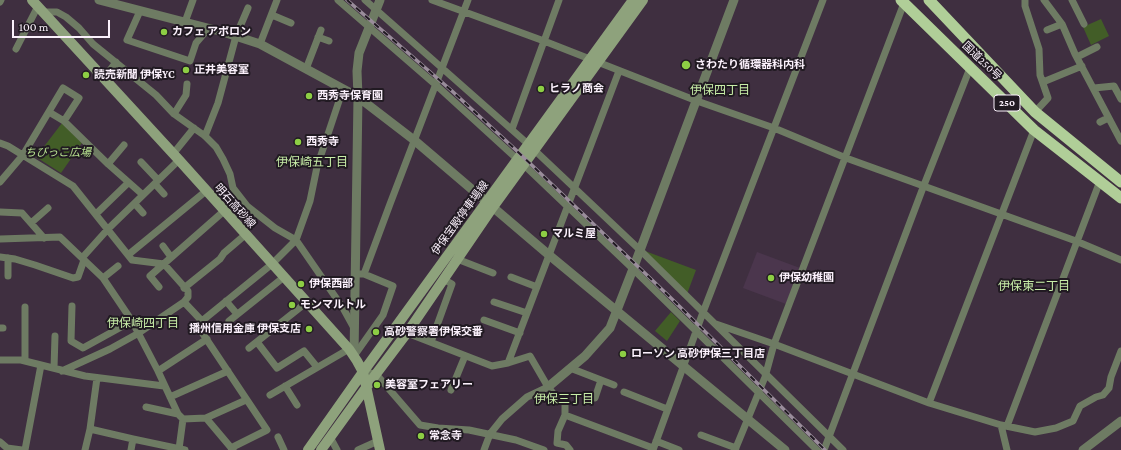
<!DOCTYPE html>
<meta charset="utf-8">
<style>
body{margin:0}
#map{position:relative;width:1121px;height:450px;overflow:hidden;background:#3f2f40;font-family:"Crimson Pro",serif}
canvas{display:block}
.scale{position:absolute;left:12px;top:20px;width:98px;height:18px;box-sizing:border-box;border:2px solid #fbf1fc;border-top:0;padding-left:5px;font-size:12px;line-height:14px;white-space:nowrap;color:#fbf1fc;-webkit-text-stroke:3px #211a22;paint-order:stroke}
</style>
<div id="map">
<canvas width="1121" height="450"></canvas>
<div class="scale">100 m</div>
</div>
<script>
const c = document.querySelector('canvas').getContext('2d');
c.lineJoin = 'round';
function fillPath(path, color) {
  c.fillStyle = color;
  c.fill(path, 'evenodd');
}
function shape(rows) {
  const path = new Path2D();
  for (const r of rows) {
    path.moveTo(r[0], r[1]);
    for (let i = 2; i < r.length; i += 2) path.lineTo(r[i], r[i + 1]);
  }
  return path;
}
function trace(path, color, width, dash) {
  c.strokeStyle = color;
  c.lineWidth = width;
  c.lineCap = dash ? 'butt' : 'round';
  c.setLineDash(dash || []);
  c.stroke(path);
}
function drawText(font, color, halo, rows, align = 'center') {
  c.font = font + ' "Crimson Pro","Noto Sans JP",serif';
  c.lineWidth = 4;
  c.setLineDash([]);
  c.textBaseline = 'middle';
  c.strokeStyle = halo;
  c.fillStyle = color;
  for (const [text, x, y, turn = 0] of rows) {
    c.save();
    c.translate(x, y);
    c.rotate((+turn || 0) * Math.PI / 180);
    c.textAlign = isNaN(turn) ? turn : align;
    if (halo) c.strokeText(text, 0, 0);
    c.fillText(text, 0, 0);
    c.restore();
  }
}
fillPath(shape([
 [757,252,800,268,786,304,743,288]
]), '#4b364d');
fillPath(shape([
 [1101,19,1109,36,1091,45,1083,27],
 [62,123,82,143,61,173,36,157],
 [645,251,696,270,687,294],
 [671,312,680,321,667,341,655,331]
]), '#425d27');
trace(shape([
 [338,0,436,85,517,159],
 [365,0,528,144,640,250,843,450],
 [432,0,544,41,697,101,774,128,846,158,1076,241,1121,260],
 [1025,0,1025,6,1039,49,1040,75,1048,98,1035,112],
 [1044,0,1062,24,1075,54,1121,141],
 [1072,0,1084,24],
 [0,2,1,0],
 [140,11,127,40,190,61,196,43,208,29],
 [44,12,57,12,66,17,79,28,93,44,156,95,174,114,205,136,216,147,223,159,230,174,233,188,247,206,275,228,296,240,343,308,354,328],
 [272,15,291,23],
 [185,22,193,0],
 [1047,30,1062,24],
 [318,37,329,41],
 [260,44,277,0],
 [16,49,38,6],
 [1077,57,1097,47],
 [306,69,321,30],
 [104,78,116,62],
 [1043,82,1082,66],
 [1094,88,1114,86,1121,99],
 [49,112,64,121,108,164,143,195],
 [174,114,186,95,187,84],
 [1100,122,1108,118],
 [512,129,559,0],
 [205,136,218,103,236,36,248,8],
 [0,143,8,146,73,186,132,260,164,264,188,291,188,297,184,302,201,320],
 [173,154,194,128],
 [141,162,158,180],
 [108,164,124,145],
 [524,165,633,269,817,450],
 [0,182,23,155,63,88,79,98,64,121],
 [155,184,164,194],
 [135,204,143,213],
 [0,212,22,213,44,238],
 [96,214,128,183],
 [31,223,48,208],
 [0,239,60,237,103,278,132,321,158,371,178,414,183,419,206,418,233,450],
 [163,246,171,257],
 [128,255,206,191],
 [0,257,15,259,35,265,73,278,78,277,84,260],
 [8,258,8,276],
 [82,258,108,229,179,160],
 [457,259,493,273],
 [356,274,364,274,390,204,468,0],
 [511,277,537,287],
 [103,278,118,266],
 [159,287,150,276,224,211],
 [184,288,220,259,224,253,245,235],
 [226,301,237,314],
 [494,302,527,313],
 [72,306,71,341,83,348,132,321],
 [484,320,520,333],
 [229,321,284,277],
 [716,324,774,344,929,403,1001,425,1035,432,1056,428,1073,421,1080,406,1096,397,1103,395,1109,388,1111,377,1121,351],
 [0,328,3,328],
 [407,333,492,366,508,363,530,356,548,387,556,397,565,403,565,415,558,431,557,443,566,445,570,450],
 [257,342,277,368,304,351,317,367],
 [431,342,452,284,443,279],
 [249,348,307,302],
 [354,356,383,315,393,286,364,274],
 [0,360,21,360,85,376,164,386],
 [25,361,25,307],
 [508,363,619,71],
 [54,368,55,336],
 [570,368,614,385],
 [62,371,110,349,137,334,184,302],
 [158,371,207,339],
 [363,372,376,374,420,425,438,428,469,430,516,440,544,450],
 [97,378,90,429,133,439,185,450],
 [285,386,297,405],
 [451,390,465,356],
 [624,392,667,409],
 [270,395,349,349],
 [170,397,228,371],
 [595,398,601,380],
 [929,403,1034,130],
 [146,407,178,414],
 [565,415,653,448],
 [206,418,246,400],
 [1001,425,1007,450],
 [1007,426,1100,181],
 [701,435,736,448],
 [278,437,284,450],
 [330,437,337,450],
 [656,441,679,450],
 [0,442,7,448,22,450],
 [231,448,267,430,197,325,272,264,296,240,310,201,317,167,343,89],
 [179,449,183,419],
 [25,450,41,365],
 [85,450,90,429],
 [131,450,133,439],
 [358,450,378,441],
 [484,450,490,434,502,419,527,397,548,387],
 [653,450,702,315,823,0],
 [735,450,765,377,774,344,904,3],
 [824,450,924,185,970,68]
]), '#6e7b63', 7);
trace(shape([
 [99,0,223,32,260,44,358,97,414,140,549,255,785,450],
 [354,356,358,97,357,71,359,53,380,0],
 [548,387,585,356,610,328,633,269,734,0],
 [1083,450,1121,421]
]), '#6e7b63', 9);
trace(shape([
 [32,0,179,160,349,349,357,361,363,372,380,450],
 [308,450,363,372,633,0],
 [321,450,376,374,407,333,493,207,643,0]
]), '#8ea27c', 10);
trace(shape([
 [901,0,1034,130,1121,198],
 [929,0,1035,112,1121,182]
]), '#b0ce98', 11);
const rail = shape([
 [347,0,452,91,517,151,673,300,825,450]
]);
trace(rail, '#9a8d9b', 3.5);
trace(rail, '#211a22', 2, [6]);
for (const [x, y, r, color] of [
 [164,32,4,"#8dce44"],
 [686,65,5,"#8dce44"],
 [186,70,4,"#8dce44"],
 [86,75,4,"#8dce44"],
 [541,89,4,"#8dce44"],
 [309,96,4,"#8dce44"],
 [298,142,4,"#8dce44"],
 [544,234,4,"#8dce44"],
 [771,278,4,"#8dce44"],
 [301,284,4,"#8dce44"],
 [292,305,4,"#8dce44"],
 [309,329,4,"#8dce44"],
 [376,332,4,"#8dce44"],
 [623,354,4,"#8dce44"],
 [377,385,4,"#8dce44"],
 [421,436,4,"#8dce44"]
]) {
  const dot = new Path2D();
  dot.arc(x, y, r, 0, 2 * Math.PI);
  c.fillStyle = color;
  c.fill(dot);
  trace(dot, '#211a22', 1.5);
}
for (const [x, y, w] of [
 [1007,103,26]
]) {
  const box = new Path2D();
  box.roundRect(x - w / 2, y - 8, w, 16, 3);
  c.fillStyle = '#211a22';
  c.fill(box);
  trace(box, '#fbf1fc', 1);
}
drawText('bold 10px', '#fbf1fc', null, [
 ["250",1007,103]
]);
drawText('bold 11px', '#fbf1fc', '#211a22', [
 ["カフェ アポロン",172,32],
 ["さわたり循環器科内科",695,65],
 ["正井美容室",194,70],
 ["読売新聞 伊保YC",94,75],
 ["ヒラノ商会",549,89],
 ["西秀寺保育園",317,96],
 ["西秀寺",306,142],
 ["マルミ屋",552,234],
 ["伊保幼稚園",779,278],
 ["伊保西部",309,284],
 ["モンマルトル",300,305],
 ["播州信用金庫 伊保支店",301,329,"right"],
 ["高砂警察署伊保交番",384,332],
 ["ローソン 高砂伊保三丁目店",631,354],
 ["美容室フェアリー",385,385],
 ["常念寺",429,436]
], 'left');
drawText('11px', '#fbf1fc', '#211a22', [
 ["国道250号",982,61,44],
 ["明石高砂線",235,206,48],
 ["伊保宝殿停車場線",460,218,-54]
]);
drawText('italic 11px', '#b7e290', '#211a22', [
 ["ちびっこ広場",58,153]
]);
drawText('12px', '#c8eea8', '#211a22', [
 ["伊保四丁目",720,90],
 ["伊保崎五丁目",312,162],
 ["伊保東二丁目",1034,286],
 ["伊保崎四丁目",143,323],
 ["伊保三丁目",564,399]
]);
</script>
